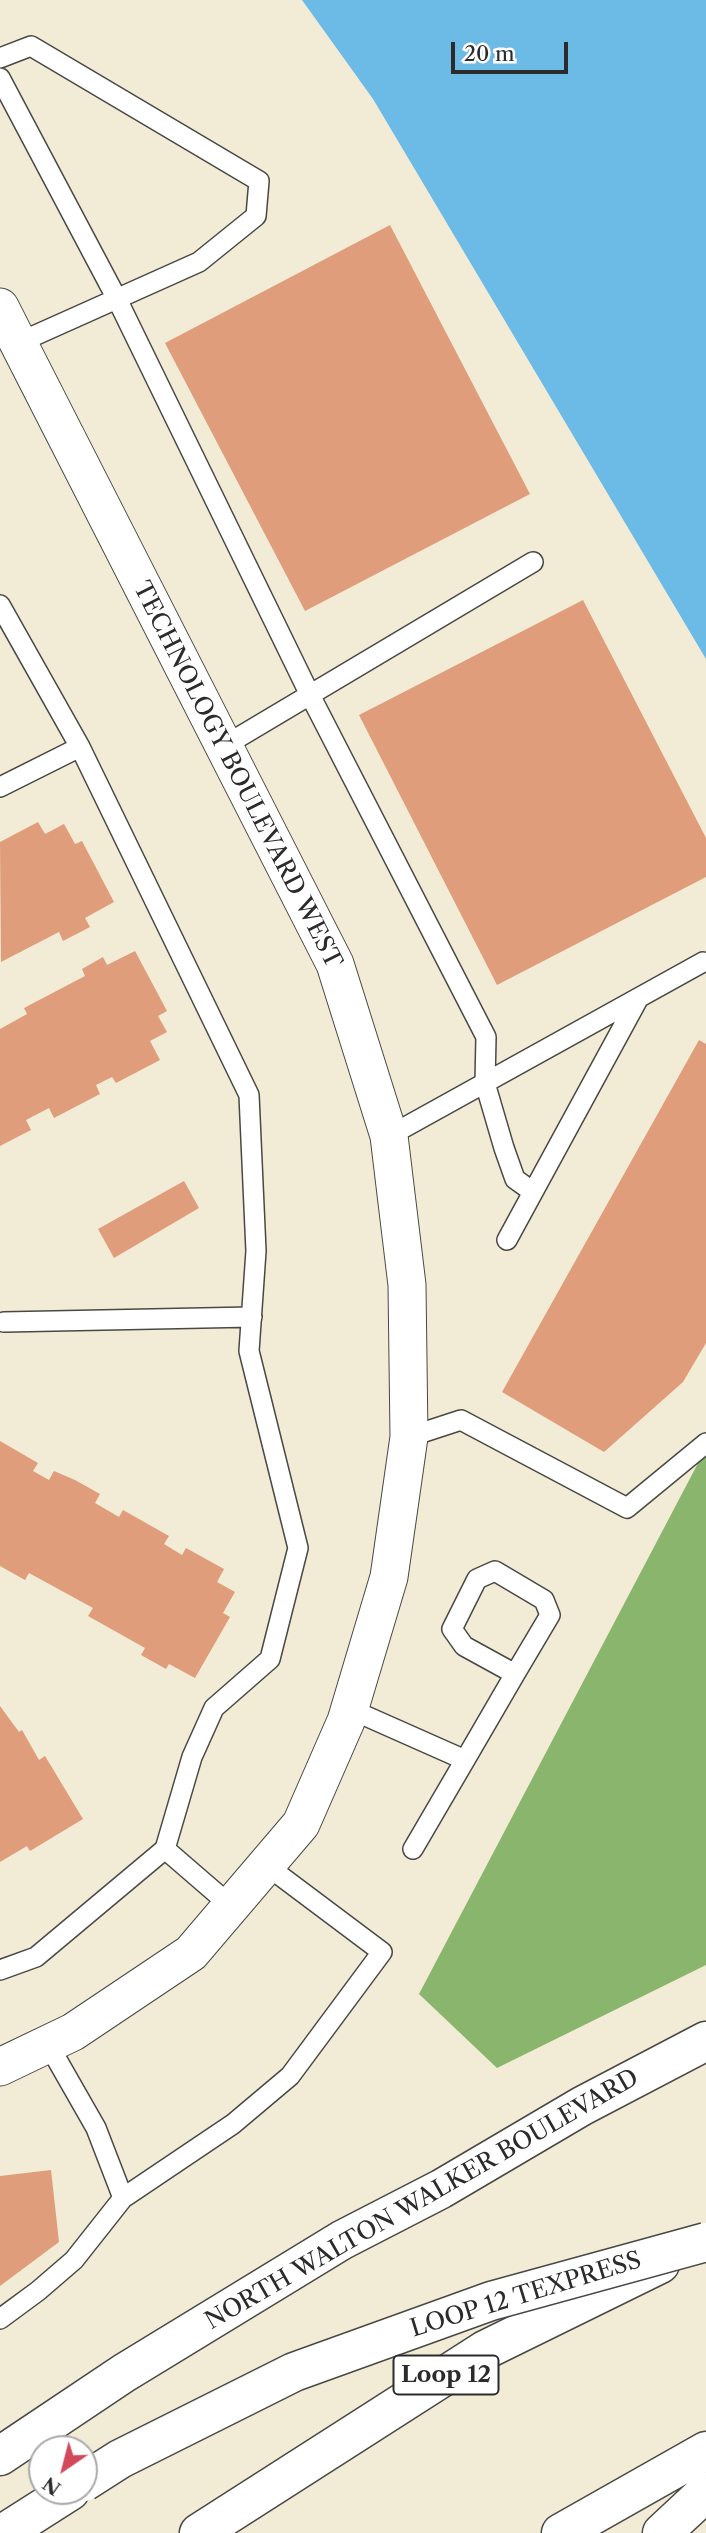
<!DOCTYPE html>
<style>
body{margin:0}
#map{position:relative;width:706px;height:2533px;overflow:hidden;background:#f2ebd5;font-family:"Libre Caslon Text",serif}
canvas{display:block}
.north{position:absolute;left:28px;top:2435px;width:70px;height:70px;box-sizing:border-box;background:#fff;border:2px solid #aaa;border-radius:50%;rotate:215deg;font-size:19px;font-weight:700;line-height:28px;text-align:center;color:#2b2b2b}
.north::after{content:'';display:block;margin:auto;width:24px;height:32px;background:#d1495b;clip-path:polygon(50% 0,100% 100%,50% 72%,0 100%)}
.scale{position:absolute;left:451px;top:42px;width:117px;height:32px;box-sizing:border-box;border:4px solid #2b2b2b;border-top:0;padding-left:9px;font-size:21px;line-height:24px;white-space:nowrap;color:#2b2b2b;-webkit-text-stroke:5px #fff;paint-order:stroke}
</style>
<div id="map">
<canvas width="706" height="2533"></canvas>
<div class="north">N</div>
<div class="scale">20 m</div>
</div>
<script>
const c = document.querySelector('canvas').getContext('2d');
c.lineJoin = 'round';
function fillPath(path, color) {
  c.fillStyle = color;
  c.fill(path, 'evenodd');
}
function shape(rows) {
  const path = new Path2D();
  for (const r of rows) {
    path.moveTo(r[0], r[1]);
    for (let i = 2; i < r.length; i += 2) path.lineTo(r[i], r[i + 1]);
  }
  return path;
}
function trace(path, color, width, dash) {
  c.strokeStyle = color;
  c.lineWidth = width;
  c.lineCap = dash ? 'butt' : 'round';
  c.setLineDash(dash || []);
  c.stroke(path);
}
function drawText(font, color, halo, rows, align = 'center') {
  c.font = font + ' "Libre Caslon Text",serif';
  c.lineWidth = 5;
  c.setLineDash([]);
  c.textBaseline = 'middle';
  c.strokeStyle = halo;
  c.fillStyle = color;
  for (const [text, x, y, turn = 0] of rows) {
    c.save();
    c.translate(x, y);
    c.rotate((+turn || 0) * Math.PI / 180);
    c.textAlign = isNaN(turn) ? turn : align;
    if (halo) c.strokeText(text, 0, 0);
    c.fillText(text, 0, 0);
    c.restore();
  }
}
fillPath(shape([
 [706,1448,706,1965,497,2068,419,1994]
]), '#8ab56c');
fillPath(shape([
 [302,0,706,0,706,659,373,99]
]), '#6bbbe6');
fillPath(shape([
 [390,225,530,494,305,611,165,343],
 [583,600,706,838,706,877,497,985,359,715],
 [38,822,45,834,64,824,75,844,82,841,114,902,85,918,90,927,63,941,59,932,1,962,0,842],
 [135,951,167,1011,158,1016,167,1032,150,1041,160,1060,116,1083,112,1077,96,1085,100,1094,54,1118,49,1108,26,1120,31,1130,0,1146,0,1029,27,1014,24,1008,85,976,82,969,103,957,107,965],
 [699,1040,706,1044,706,1343,683,1382,604,1452,502,1392],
 [184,1181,199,1208,114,1258,98,1229],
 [0,1441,38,1463,33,1471,49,1480,54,1471,75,1480,100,1494,95,1503,119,1517,123,1510,169,1536,164,1544,182,1555,186,1548,224,1569,217,1582,235,1592,223,1613,230,1617,195,1678,169,1664,166,1669,141,1655,145,1648,88,1616,93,1608,29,1573,25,1580,0,1566],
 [0,1706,19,1732,22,1730,39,1760,45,1756,83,1819,30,1851,27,1846,0,1862],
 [51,2170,59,2242,0,2286,0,2176]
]), '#e09d7b');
const lane = shape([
 [0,58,31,46,259,181,256,216,199,262,18,343],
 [0,78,117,299,310,695,486,1037,485,1083,504,1148,515,1179,533,1192],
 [0,605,80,747,0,787],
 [224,746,533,562],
 [80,747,249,1095,256,1251,249,1351,298,1548,270,1659,214,1708,192,1757,165,1849],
 [389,1136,703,962],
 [507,1240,637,1001],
 [4,1322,252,1317],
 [409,1437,461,1420,627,1508,706,1443],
 [350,1709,465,1760],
 [413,1849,465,1760,515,1674,550,1615,544,1600,495,1571,477,1579,452,1629,464,1646,515,1674],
 [0,1970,36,1957,165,1849,231,1906],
 [123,2198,233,2124,290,2076,382,1952,266,1865],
 [0,2319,38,2291,74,2260,123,2198,96,2128,48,2044]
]);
const street = shape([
 [0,307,335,964,389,1136,407,1285,409,1437,389,1577,346,1721,301,1824,191,1953,73,2032,0,2067]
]);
const primary = shape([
 [0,2456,124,2373,342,2240,441,2189,582,2106,706,2041]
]);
const highway = shape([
 [4,2533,70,2491],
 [199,2533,485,2350,660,2264],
 [561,2533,706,2451],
 [662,2533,706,2492]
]);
trace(lane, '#494844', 22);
trace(street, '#494844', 39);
trace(primary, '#494844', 41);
trace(highway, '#494844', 41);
trace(lane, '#fff', 19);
trace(street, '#fff', 37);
trace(primary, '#fff', 38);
trace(highway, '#fff', 38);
const highwayBridge = shape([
 [84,2482,120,2459,294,2372,491,2301,706,2242]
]);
trace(highwayBridge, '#494844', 41, []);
trace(highwayBridge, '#fff', 38);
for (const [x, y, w] of [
 [446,2375,105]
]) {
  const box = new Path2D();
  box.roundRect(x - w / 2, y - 19.5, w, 39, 5);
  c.fillStyle = '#fff';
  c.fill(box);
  trace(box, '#2b2b2b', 2);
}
drawText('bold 23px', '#2b2b2b', null, [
 ["Loop 12",446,2375]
]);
drawText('24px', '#2b2b2b', '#fff', [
 ["TECHNOLOGY BOULEVARD WEST",237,775,63],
 ["NORTH WALTON WALKER BOULEVARD",422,2200,-30],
 ["LOOP 12 TEXPRESS",526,2295,-17]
]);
</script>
